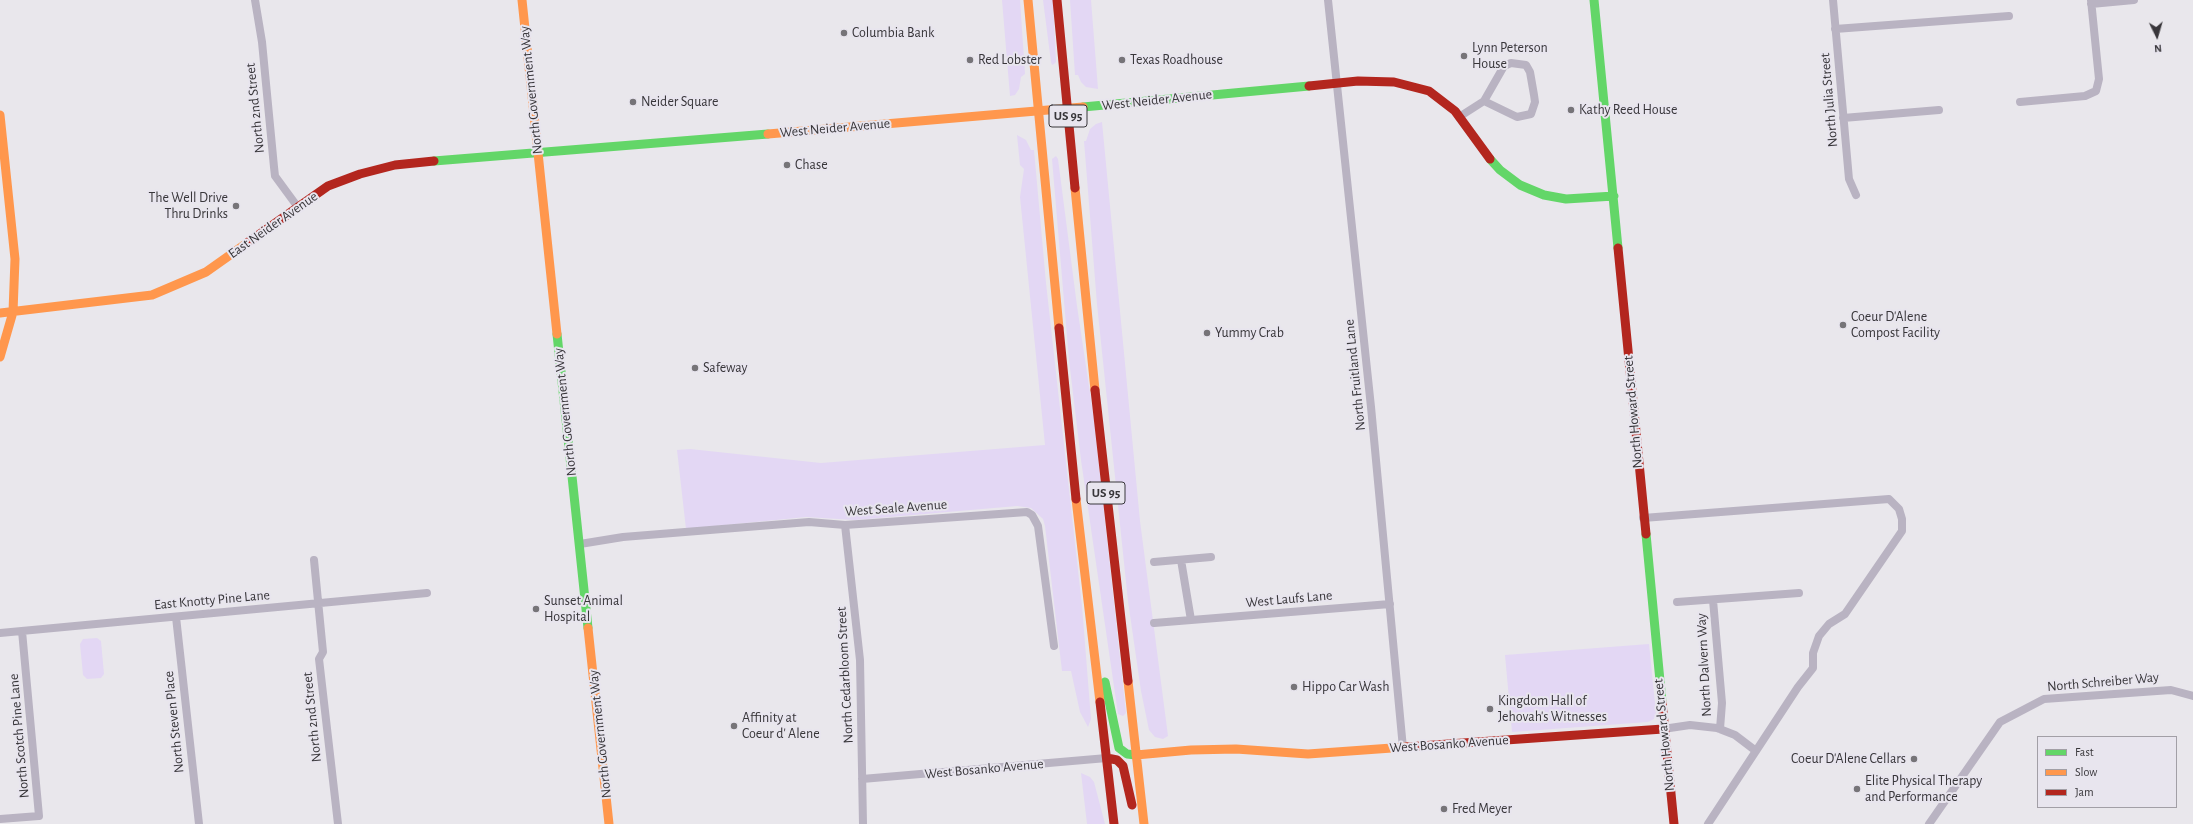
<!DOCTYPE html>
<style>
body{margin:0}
#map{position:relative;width:2193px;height:824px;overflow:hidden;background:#e9e7ec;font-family:"Alegreya Sans",sans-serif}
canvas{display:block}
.legend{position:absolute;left:2037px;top:736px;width:140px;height:72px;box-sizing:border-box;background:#e8e5ee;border:1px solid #a29fa6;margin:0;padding:5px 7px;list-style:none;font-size:12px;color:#38363a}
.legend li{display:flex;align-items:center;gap:8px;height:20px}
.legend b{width:20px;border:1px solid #a29fa6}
.north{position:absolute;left:2137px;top:16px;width:40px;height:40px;-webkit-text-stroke:3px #e8e5ee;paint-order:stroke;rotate:175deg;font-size:11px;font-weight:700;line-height:16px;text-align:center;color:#38363a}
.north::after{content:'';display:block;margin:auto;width:14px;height:18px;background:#38363a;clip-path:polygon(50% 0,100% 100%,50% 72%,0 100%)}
</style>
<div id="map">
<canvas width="2193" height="824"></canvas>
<ul class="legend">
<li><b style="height:5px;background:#63d668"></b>Fast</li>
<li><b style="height:5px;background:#ff974d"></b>Slow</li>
<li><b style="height:5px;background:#b3261e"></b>Jam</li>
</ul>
<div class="north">N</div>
</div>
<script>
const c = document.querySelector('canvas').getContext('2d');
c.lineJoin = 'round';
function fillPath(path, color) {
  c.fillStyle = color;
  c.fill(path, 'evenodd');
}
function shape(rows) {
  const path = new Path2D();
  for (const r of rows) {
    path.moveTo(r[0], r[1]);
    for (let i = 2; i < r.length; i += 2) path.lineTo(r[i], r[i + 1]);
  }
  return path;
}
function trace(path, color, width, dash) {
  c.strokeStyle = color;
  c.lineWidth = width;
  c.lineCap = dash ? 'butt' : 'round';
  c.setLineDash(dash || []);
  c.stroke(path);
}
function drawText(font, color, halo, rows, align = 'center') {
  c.font = font + ' "Alegreya Sans",sans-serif';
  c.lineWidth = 4;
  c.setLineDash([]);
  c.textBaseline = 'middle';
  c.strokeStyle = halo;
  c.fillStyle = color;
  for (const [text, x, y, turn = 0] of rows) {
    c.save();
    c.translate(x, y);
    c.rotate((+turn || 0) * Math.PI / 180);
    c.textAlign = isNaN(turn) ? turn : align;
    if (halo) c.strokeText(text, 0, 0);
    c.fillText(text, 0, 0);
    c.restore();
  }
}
fillPath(shape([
 [1002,0,1020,0,1025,74,1021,77,1019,89,1015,95,1010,96],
 [1043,0,1053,0,1056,62,1054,64,1052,65,1051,62],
 [1070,0,1091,0,1098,89,1086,87,1081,82,1078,75,1075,75],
 [1102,122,1140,521,1168,736,1163,739,1155,737,1149,730,1141,691,1128,601,1097,304,1084,141,1086,141,1090,129,1096,124],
 [1017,135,1026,140,1031,150,1034,150,1046,283,1082,606,1091,719,1088,727,1080,712,1071,671,1062,671,1045,526,1043,519,1031,508,1017,506,855,520,806,517,686,529,677,450,690,449,821,463,1045,445,1020,197,1024,169,1020,165],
 [1056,156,1058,159,1077,306,1094,420,1126,713,1123,716,1118,714,1081,460,1069,360,1052,159],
 [97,638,101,641,104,674,101,678,87,679,83,675,80,644,83,639],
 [1649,644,1656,713,1654,719,1648,722,1512,732,1505,655],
 [1081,773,1090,777,1094,782,1105,824,1087,824]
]), '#e3d7f4');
trace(shape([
 [255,0,262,42,274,167,275,176,297,206],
 [1328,0,1371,407,1403,748],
 [1833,0,1849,179,1856,195],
 [2091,4,2134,0],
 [1835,29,2009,16],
 [2020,102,2085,96,2096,91,2099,79,2091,0],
 [1459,117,1484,101,1504,66,1511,63,1526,65,1530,72,1534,95,1535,102,1531,114,1517,117,1484,101],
 [1843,118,1939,110],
 [1643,518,1889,499,1899,509,1902,519,1902,531,1845,614,1829,624,1819,636,1813,653,1813,668,1798,687,1708,824],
 [845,525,860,660,863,824],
 [580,544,623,537,809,522,845,525,1027,512,1032,515,1038,526,1054,646],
 [314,560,323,652,319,659,338,824],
 [1181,560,1191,620],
 [1154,562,1211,557],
 [1713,600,1722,703,1720,729],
 [1677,602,1799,593],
 [176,617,199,824],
 [1154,623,1390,604],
 [0,633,427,593],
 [1663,729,1690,725,1717,728,1735,735,1756,751],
 [862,779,1107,758],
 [0,819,39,816,22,631],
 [1929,824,2000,722,2044,699,2171,690,2193,696]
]), '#b9b3c2', 8);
trace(shape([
 [1594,0,1618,248],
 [1083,107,1309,86],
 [1490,159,1500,170,1520,185,1544,195,1566,199,1614,196],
 [434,161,768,134],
 [557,334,588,628],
 [1646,534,1662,702],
 [1105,682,1119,748,1127,754,1136,755]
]), '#63d668', 9);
trace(shape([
 [522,0,557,334],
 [1028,0,1059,328],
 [0,115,15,259,13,312,0,357],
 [768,134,1083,107],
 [1075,188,1095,390],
 [0,313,152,295,206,272,247,243],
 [1076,499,1100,702],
 [588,628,609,824],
 [1128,681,1144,824],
 [1136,755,1191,750,1236,749,1308,754,1406,747]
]), '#ff974d', 9);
trace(shape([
 [1057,0,1075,188],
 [1309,86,1358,81,1394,82,1429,91,1455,111,1490,159],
 [247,243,328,186,360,174,395,165,434,161],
 [1618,248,1646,534],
 [1059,328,1076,499],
 [1095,390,1128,681],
 [1100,702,1114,824],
 [1662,702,1674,824],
 [1406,747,1663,729],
 [1107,758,1117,760,1123,766,1132,805]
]), '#b3261e', 9);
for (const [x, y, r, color] of [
 [844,33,4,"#767478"],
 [1464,56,4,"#767478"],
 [970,60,4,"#767478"],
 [1122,60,4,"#767478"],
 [633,102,4,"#767478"],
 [1571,110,4,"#767478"],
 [787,165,4,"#767478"],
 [236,206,4,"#767478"],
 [1843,325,4,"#767478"],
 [1207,333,4,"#767478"],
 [695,368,4,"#767478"],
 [536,609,4,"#767478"],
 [1294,687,4,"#767478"],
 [1490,709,4,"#767478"],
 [734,726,4,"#767478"],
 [1914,759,4,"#767478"],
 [1857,789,4,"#767478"],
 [1444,809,4,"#767478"]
]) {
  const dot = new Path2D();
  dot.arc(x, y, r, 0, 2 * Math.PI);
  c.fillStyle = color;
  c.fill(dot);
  trace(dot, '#e8e5ee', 1.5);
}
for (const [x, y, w] of [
 [1068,116,38],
 [1106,493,38]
]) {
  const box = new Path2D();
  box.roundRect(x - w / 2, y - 11, w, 22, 3);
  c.fillStyle = '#e8e5ee';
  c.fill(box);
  trace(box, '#38363a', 1);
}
drawText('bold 13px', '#38363a', null, [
 ["US 95",1068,116],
 ["US 95",1106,493]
]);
drawText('14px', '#38363a', '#e8e5ee', [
 ["Columbia Bank",852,33],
 ["Lynn Peterson",1472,48],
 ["House",1472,64],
 ["Red Lobster",978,60],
 ["Texas Roadhouse",1130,60],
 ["Neider Square",641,102],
 ["Kathy Reed House",1579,110],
 ["Chase",795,165],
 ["The Well Drive",228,198,"right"],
 ["Thru Drinks",228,214,"right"],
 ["Coeur D'Alene",1851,317],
 ["Compost Facility",1851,333],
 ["Yummy Crab",1215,333],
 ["Safeway",703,368],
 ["Sunset Animal",544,601],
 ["Hospital",544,617],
 ["Hippo Car Wash",1302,687],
 ["Kingdom Hall of",1498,701],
 ["Jehovah's Witnesses",1498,717],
 ["Affinity at",742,718],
 ["Coeur d' Alene",742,734],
 ["Coeur D'Alene Cellars",1906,759,"right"],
 ["Elite Physical Therapy",1865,781],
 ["and Performance",1865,797],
 ["Fred Meyer",1452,809]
], 'left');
drawText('14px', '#38363a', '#e8e5ee', [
 ["North Government Way",531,90,-96],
 ["West Neider Avenue",1157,100,-6],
 ["North Julia Street",1829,100,-95],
 ["North 2nd Street",255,108,-96],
 ["West Neider Avenue",835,128,-5],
 ["East Neider Avenue",273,225,-35],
 ["North Fruitland Lane",1355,375,-96],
 ["North Government Way",565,412,-96],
 ["North Howard Street",1633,412,-95],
 ["West Seale Avenue",896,508,-4],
 ["West Laufs Lane",1289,599,-5],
 ["East Knotty Pine Lane",212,600,-5],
 ["North Dalvern Way",1704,665,-93],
 ["North Cedarbloom Street",845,675,-93],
 ["North Schreiber Way",2103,682,-5],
 ["North 2nd Street",312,717,-96],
 ["North Steven Place",174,722,-96],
 ["North Government Way",600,734,-96],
 ["North Howard Street",1664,735,-96],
 ["North Scotch Pine Lane",19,736,-95],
 ["West Bosanko Avenue",1449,744,-4],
 ["West Bosanko Avenue",984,769,-5]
]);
</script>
